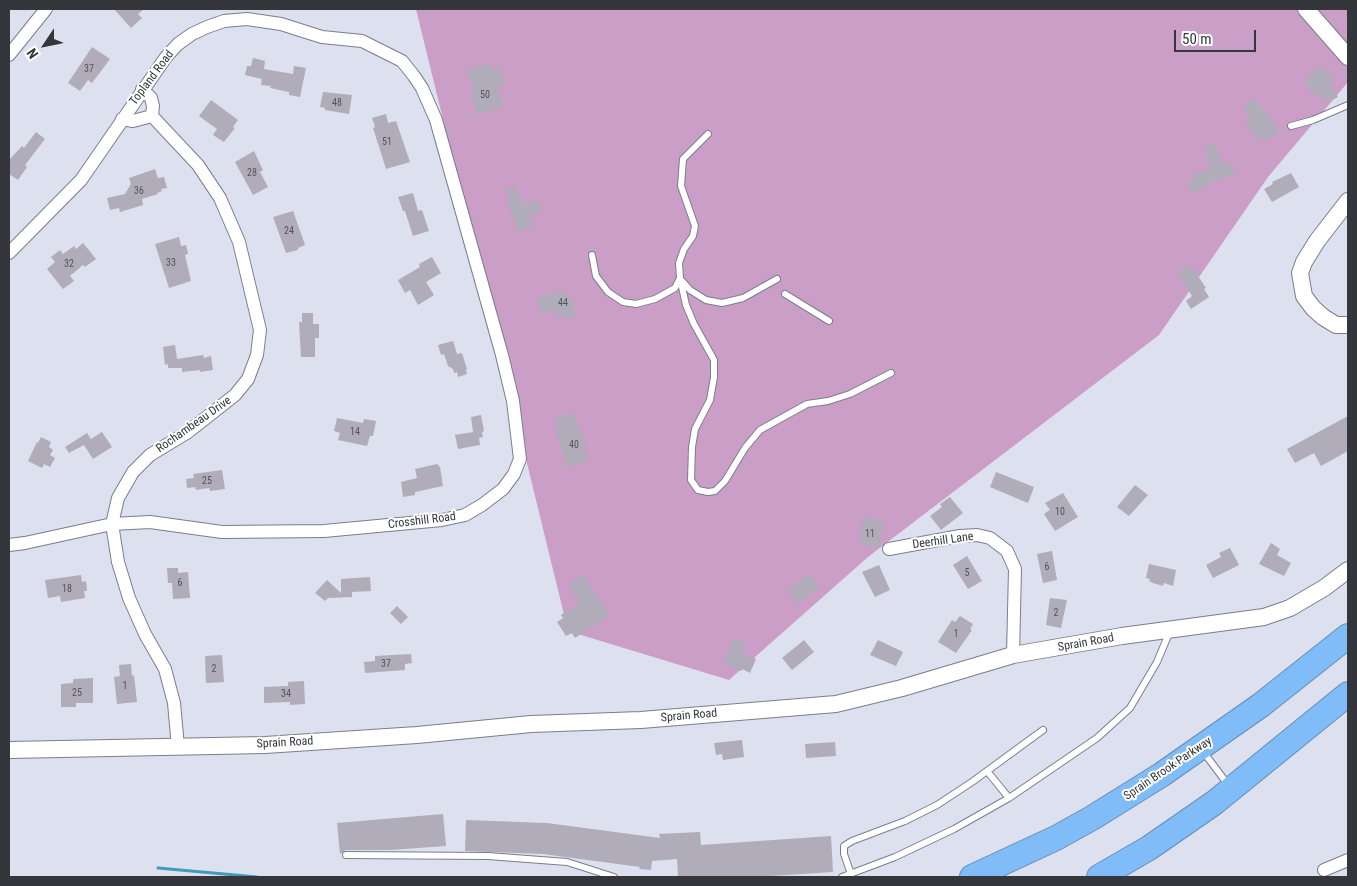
<!DOCTYPE html>
<style>
body{margin:0}
#map{position:relative;width:1357px;height:886px;overflow:hidden;background:#dde0ee;font-family:"Roboto Condensed",sans-serif}
canvas{display:block}
.frame{position:absolute;inset:0;border:10px solid #34363b;pointer-events:none}
.north{position:absolute;left:20px;top:20px;width:50px;height:50px;-webkit-text-stroke:4px #fff;paint-order:stroke;rotate:236deg;font-size:14px;font-weight:700;line-height:20px;text-align:center;color:#34363b}
.north::after{content:'';display:block;margin:auto;width:18px;height:22px;background:#34363b;clip-path:polygon(50% 0,100% 100%,50% 72%,0 100%)}
.scale{position:absolute;left:1174px;top:30px;width:82px;height:22px;box-sizing:border-box;border:2px solid #34363b;border-top:0;padding-left:6px;font-size:15px;line-height:18px;white-space:nowrap;color:#34363b;-webkit-text-stroke:4px #fff;paint-order:stroke}
</style>
<div id="map">
<canvas width="1357" height="886"></canvas>
<div class="frame"></div>
<div class="north">N</div>
<div class="scale">50 m</div>
</div>
<script>
const c = document.querySelector('canvas').getContext('2d');
c.lineJoin = 'round';
function fillPath(path, color) {
  c.fillStyle = color;
  c.fill(path, 'evenodd');
}
function shape(rows) {
  const path = new Path2D();
  for (const r of rows) {
    path.moveTo(r[0], r[1]);
    for (let i = 2; i < r.length; i += 2) path.lineTo(r[i], r[i + 1]);
  }
  return path;
}
function trace(path, color, width, dash) {
  c.strokeStyle = color;
  c.lineWidth = width;
  c.lineCap = dash ? 'butt' : 'round';
  c.setLineDash(dash || []);
  c.stroke(path);
}
function drawText(font, color, halo, rows, align = 'center') {
  c.font = font + ' "Roboto Condensed",sans-serif';
  c.lineWidth = 4;
  c.setLineDash([]);
  c.textBaseline = 'middle';
  c.strokeStyle = halo;
  c.fillStyle = color;
  for (const [text, x, y, turn = 0] of rows) {
    c.save();
    c.translate(x, y);
    c.rotate((+turn || 0) * Math.PI / 180);
    c.textAlign = isNaN(turn) ? turn : align;
    if (halo) c.strokeText(text, 0, 0);
    c.fillText(text, 0, 0);
    c.restore();
  }
}
fillPath(shape([
 [416,9,1348,9,1348,82,1268,177,1159,335,868,557,729,680,568,631]
]), '#cb9ec7');
trace(shape([
 [158,868,257,877]
]), '#3e9cb9', 3);
fillPath(shape([
 [114,9,144,9,138,14,142,18,131,28],
 [92,47,110,59,92,83,88,80,80,91,68,83],
 [253,58,265,61,264,69,293,74,294,66,306,68,300,97,289,95,289,92,270,88,271,86,261,85,262,79,245,75,247,66,251,66],
 [490,64,492,70,500,67,505,85,498,87,503,107,477,115,472,96,473,96,472,91,473,90,467,70],
 [1322,66,1325,72,1328,69,1334,79,1330,82,1338,97,1329,102,1326,97,1322,99,1319,92,1313,96,1304,80,1309,77,1308,74],
 [323,92,352,95,349,114,325,110,325,108,320,107],
 [1256,99,1264,112,1266,111,1279,133,1265,141,1262,136,1256,139,1245,120,1250,117,1244,107],
 [211,100,238,120,233,127,235,128,224,142,213,135,217,129,199,116],
 [386,114,388,123,396,121,410,162,386,169,373,128,375,127,372,118],
 [36,132,45,139,25,165,27,167,18,180,9,174,9,160,22,146,24,148],
 [1215,143,1222,164,1230,161,1235,174,1204,185,1205,188,1191,193,1188,183,1194,181,1192,175,1211,168,1204,147],
 [254,151,263,170,260,172,268,187,253,195,235,162],
 [155,169,158,178,164,177,167,188,161,189,162,191,157,193,158,194,142,199,143,205,120,212,119,208,110,210,107,198,125,194,131,184,129,178],
 [1291,173,1299,187,1272,202,1264,189,1273,184,1272,182],
 [516,185,521,199,523,198,525,204,538,199,542,211,529,215,533,226,518,232,508,203,510,202,505,189],
 [413,193,418,211,422,210,429,231,413,236,405,211,403,211,398,197],
 [293,211,305,245,298,248,298,250,286,253,273,217],
 [179,237,181,246,186,245,188,254,185,255,191,281,169,288,155,244],
 [83,243,96,259,85,267,83,265,70,276,74,281,63,289,47,269,55,262,51,257,60,250,63,254,74,246,76,249],
 [432,257,441,273,426,282,434,295,418,305,410,290,405,293,398,280,420,267,419,264],
 [1190,264,1206,288,1204,289,1209,297,1191,309,1186,301,1192,296,1177,273],
 [564,290,566,296,570,295,576,316,566,319,566,316,558,318,555,310,542,314,537,298],
 [302,313,313,313,313,324,319,324,319,338,315,338,315,357,301,357,299,322,302,322],
 [453,341,457,354,462,353,467,369,466,370,467,374,458,377,457,372,454,373,453,369,448,366,444,354,441,355,438,345],
 [175,345,177,359,203,355,204,358,211,356,213,370,200,372,200,370,182,372,182,368,168,368,168,364,165,365,163,347],
 [573,413,581,435,583,434,586,444,584,445,588,461,566,468,555,423,557,422,556,418],
 [481,415,484,431,482,432,483,437,479,438,480,445,458,449,455,435,473,432,471,417],
 [1348,416,1348,451,1321,466,1314,453,1295,463,1287,449],
 [337,418,363,423,364,419,376,421,373,436,370,436,367,446,338,440,340,433,334,431],
 [102,432,112,447,93,459,84,445,69,453,65,447,87,433,91,439],
 [41,437,51,442,49,447,53,450,50,455,55,458,50,467,44,464,42,468,28,461,37,442,38,443],
 [437,464,440,467,443,486,415,492,415,495,403,497,401,482,417,478,415,469],
 [222,470,225,489,210,491,209,488,196,490,195,487,187,488,186,479,194,478,193,474],
 [996,472,1034,487,1028,503,990,487],
 [1135,485,1148,495,1129,516,1117,507],
 [1063,493,1078,517,1055,531,1044,514,1050,510,1045,503],
 [950,497,963,513,941,530,930,516,942,507,940,504],
 [864,517,885,522,878,548,859,544],
 [1271,543,1280,549,1277,555,1291,563,1284,576,1259,564],
 [1230,548,1239,565,1213,578,1206,565,1221,557,1219,553],
 [1052,551,1057,580,1043,583,1037,554],
 [967,556,982,581,968,589,953,565],
 [1149,564,1176,570,1173,586,1164,583,1163,586,1153,583,1149,581,1150,579,1146,578],
 [879,565,890,590,875,597,862,572],
 [167,568,178,568,178,573,188,572,190,598,173,599,172,583,168,583],
 [810,574,819,587,797,604,787,590],
 [81,575,82,582,86,581,87,591,84,591,85,598,61,602,60,596,48,598,45,580],
 [583,575,609,615,575,638,572,633,566,636,557,622,563,618,561,615,580,603,568,585],
 [370,577,371,591,352,592,352,597,328,598,325,601,315,593,327,580,341,593,341,579],
 [1050,598,1067,600,1061,628,1046,625],
 [397,606,408,617,401,624,390,613],
 [960,616,973,624,970,629,972,630,956,653,938,642,952,620,955,622],
 [734,637,745,642,741,652,756,659,750,673,742,669,742,671,728,666,728,664,724,662],
 [804,640,814,652,792,670,782,658],
 [878,640,903,652,896,666,870,655],
 [411,654,412,663,405,664,405,670,365,673,364,662,375,661,375,656],
 [222,655,224,682,206,683,205,656],
 [131,664,132,676,134,675,137,702,117,704,114,677,120,676,119,665],
 [93,678,93,703,76,703,76,707,61,707,61,684,73,683,73,679],
 [304,681,305,704,290,705,290,702,264,703,264,687,288,686,288,682],
 [742,740,744,757,723,760,722,754,716,755,714,743],
 [835,742,836,756,806,758,805,744],
 [443,814,446,846,390,850,346,850,340,854,337,823],
 [466,820,547,823,660,838,659,834,700,832,701,845,831,836,833,872,755,877,678,877,677,859,652,861,651,870,639,869,640,867,543,854,465,851]
]), '#b0acb9');
const service = shape([
 [1291,126,1313,120,1348,105],
 [592,255,596,276,608,292,623,302,636,304,655,299,675,288,680,278,679,263,684,249,693,236,695,226,681,186,683,159,708,134],
 [680,278,686,305,694,324,714,360,714,377,710,400,695,429,692,447,691,480,698,490,708,492,715,491,725,481,745,448,760,430,807,404,828,401,850,394,891,373],
 [682,281,690,290,706,300,722,303,743,298,777,279],
 [785,294,829,321],
 [1202,750,1229,786],
 [987,771,1009,798],
 [346,855,488,856,567,862,614,877],
 [851,874,844,854,844,846,852,841,905,821,937,805,972,782,1043,730],
 [842,877,895,857,954,829,1009,798,1097,738,1130,708,1157,662,1170,631]
]);
const minor = shape([
 [9,55,46,9],
 [142,89,151,98,153,106,152,116],
 [122,119,133,121,152,116,198,165,220,198,239,242,260,330,257,355,248,379,235,395,188,432,150,455,133,472,118,498,112,524,118,562,129,598,145,634,165,669,174,703,178,747],
 [9,253,81,180,166,57,178,44,192,34,207,27,224,21,247,19,281,24,322,37,362,41,402,61,414,76,422,88,436,120,502,355,513,401,520,459,514,474,503,489,482,505,465,515,442,520,324,531,222,532,150,522,112,524,25,543,9,545],
 [889,549,960,536,977,535,990,538,1007,551,1015,569,1013,655],
 [1324,870,1348,860]
]);
const tertiary = shape([
 [1306,9,1348,57],
 [1348,201,1317,241,1304,262,1300,273,1304,296,1313,308,1323,317,1336,325,1348,325],
 [9,750,265,745,417,735,531,724,641,720,836,704,902,688,1013,655,1122,636,1264,617,1290,608,1324,588,1348,570]
]);
const motorway = shape([
 [972,877,1056,838,1092,818,1161,775,1261,705,1348,636],
 [1099,877,1149,848,1214,803,1348,694]
]);
trace(service, '#7b7e8a', 8);
trace(minor, '#7b7e8a', 14);
trace(tertiary, '#7b7e8a', 18);
trace(motorway, '#658eb6', 26);
trace(service, '#fff', 6);
trace(minor, '#fff', 12);
trace(tertiary, '#fff', 16);
trace(motorway, '#80bdf8', 24);
drawText('10px', '#53545a', null, [
 ["37",89,69],
 ["50",485,95],
 ["48",337,103],
 ["51",387,142],
 ["28",252,173],
 ["36",139,191],
 ["24",289,231],
 ["33",171,263],
 ["32",69,264],
 ["44",563,303],
 ["14",355,432],
 ["40",574,445],
 ["25",207,481],
 ["10",1060,512],
 ["11",870,534],
 ["6",1047,567],
 ["5",967,573],
 ["6",180,583],
 ["18",67,589],
 ["2",1056,613],
 ["1",956,634],
 ["37",386,664],
 ["2",214,669],
 ["1",125,686],
 ["25",77,693],
 ["34",286,694]
]);
drawText('12px', '#34363b', '#fff', [
 ["Topland Road",152,78,-53],
 ["Rochambeau Drive",194,425,-35],
 ["Crosshill Road",422,521,-7],
 ["Deerhill Lane",943,541,-8],
 ["Sprain Road",1086,643,-10],
 ["Sprain Road",689,716,-5],
 ["Sprain Road",285,743,-3],
 ["Sprain Brook Parkway",1168,769,-34]
]);
</script>
